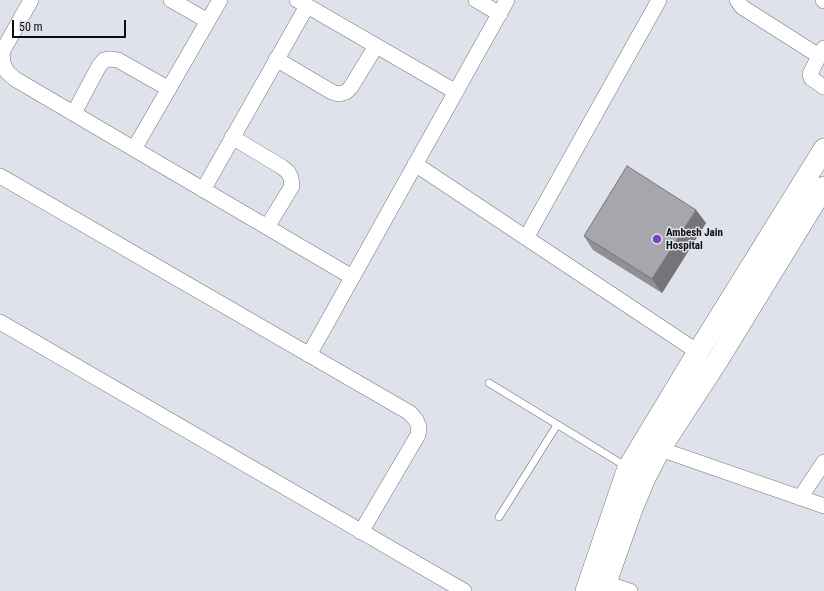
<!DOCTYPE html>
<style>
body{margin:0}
#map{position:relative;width:824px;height:591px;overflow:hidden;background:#dfe2ea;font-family:"Roboto Condensed",sans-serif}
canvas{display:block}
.scale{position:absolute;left:12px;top:20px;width:114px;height:18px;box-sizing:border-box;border:2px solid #0d0e10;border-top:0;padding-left:5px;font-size:12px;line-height:14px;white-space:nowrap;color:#0d0e10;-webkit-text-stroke:3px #dfe2ea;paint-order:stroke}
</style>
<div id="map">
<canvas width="824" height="591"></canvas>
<div class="scale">50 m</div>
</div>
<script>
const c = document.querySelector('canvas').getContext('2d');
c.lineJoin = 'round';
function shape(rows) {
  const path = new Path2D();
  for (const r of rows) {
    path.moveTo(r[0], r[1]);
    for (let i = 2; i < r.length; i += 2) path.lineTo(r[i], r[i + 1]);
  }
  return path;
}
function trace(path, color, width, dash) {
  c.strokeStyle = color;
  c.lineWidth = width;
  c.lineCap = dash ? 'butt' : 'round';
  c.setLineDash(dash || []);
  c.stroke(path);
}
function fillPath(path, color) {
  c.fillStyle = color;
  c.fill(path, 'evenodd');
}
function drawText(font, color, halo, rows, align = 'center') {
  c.font = font + ' "Roboto Condensed",sans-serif';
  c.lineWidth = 3;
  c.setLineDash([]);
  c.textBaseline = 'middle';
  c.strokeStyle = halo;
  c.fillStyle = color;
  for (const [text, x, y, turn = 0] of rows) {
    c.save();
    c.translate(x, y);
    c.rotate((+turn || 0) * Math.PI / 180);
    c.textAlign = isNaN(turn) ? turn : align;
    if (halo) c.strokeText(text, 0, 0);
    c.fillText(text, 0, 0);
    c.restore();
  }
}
const lane = shape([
 [489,383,627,467],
 [499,517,557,425]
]);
const street = shape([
 [31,0,2,52,3,63,7,72,15,79,352,277],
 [171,0,208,21],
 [297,0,456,92],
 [476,0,500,14],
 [737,0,742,7,819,56],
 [823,0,824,1],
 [824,48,819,56,810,74,811,78,824,87],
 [276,59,332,92,339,94,346,92,351,87,376,46],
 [74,113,99,66,104,60,110,59,118,60,169,89],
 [232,137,282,167,288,172,291,178,292,186,267,227],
 [134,149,220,0],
 [415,164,698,352],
 [0,176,410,413,416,420,419,427,418,435,361,532],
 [203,190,307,6],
 [526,238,659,0],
 [0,322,464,591],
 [309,355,507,0],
 [660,449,824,506],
 [800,498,824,462],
 [597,580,630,591]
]);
const secondary = shape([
 [586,591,628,468,698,352,824,149],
 [603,591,632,509,645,478,660,449,718,360,824,187]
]);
trace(lane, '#72757b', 8);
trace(street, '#72757b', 16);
trace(secondary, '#72757b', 22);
trace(lane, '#fff', 7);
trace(street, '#fff', 15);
trace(secondary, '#fff', 21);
fillPath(shape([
 [696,210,706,223,662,293,593,250,584,236]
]), '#908f95');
fillPath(shape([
 [696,210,706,223,662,293,652,279]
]), '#757479');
const building = shape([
 [627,166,696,210,652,279,584,236,627,166]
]);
fillPath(building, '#a7a6ad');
trace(building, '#757479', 1);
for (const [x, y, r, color] of [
 [657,239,5,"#7b44ba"]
]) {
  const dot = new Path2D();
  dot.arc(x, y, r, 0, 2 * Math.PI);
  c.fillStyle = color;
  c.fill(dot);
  trace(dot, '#dfe2ea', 1.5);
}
drawText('bold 11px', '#0d0e10', '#dfe2ea', [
 ["Ambesh Jain",666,233],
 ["Hospital",666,246]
], 'left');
</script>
